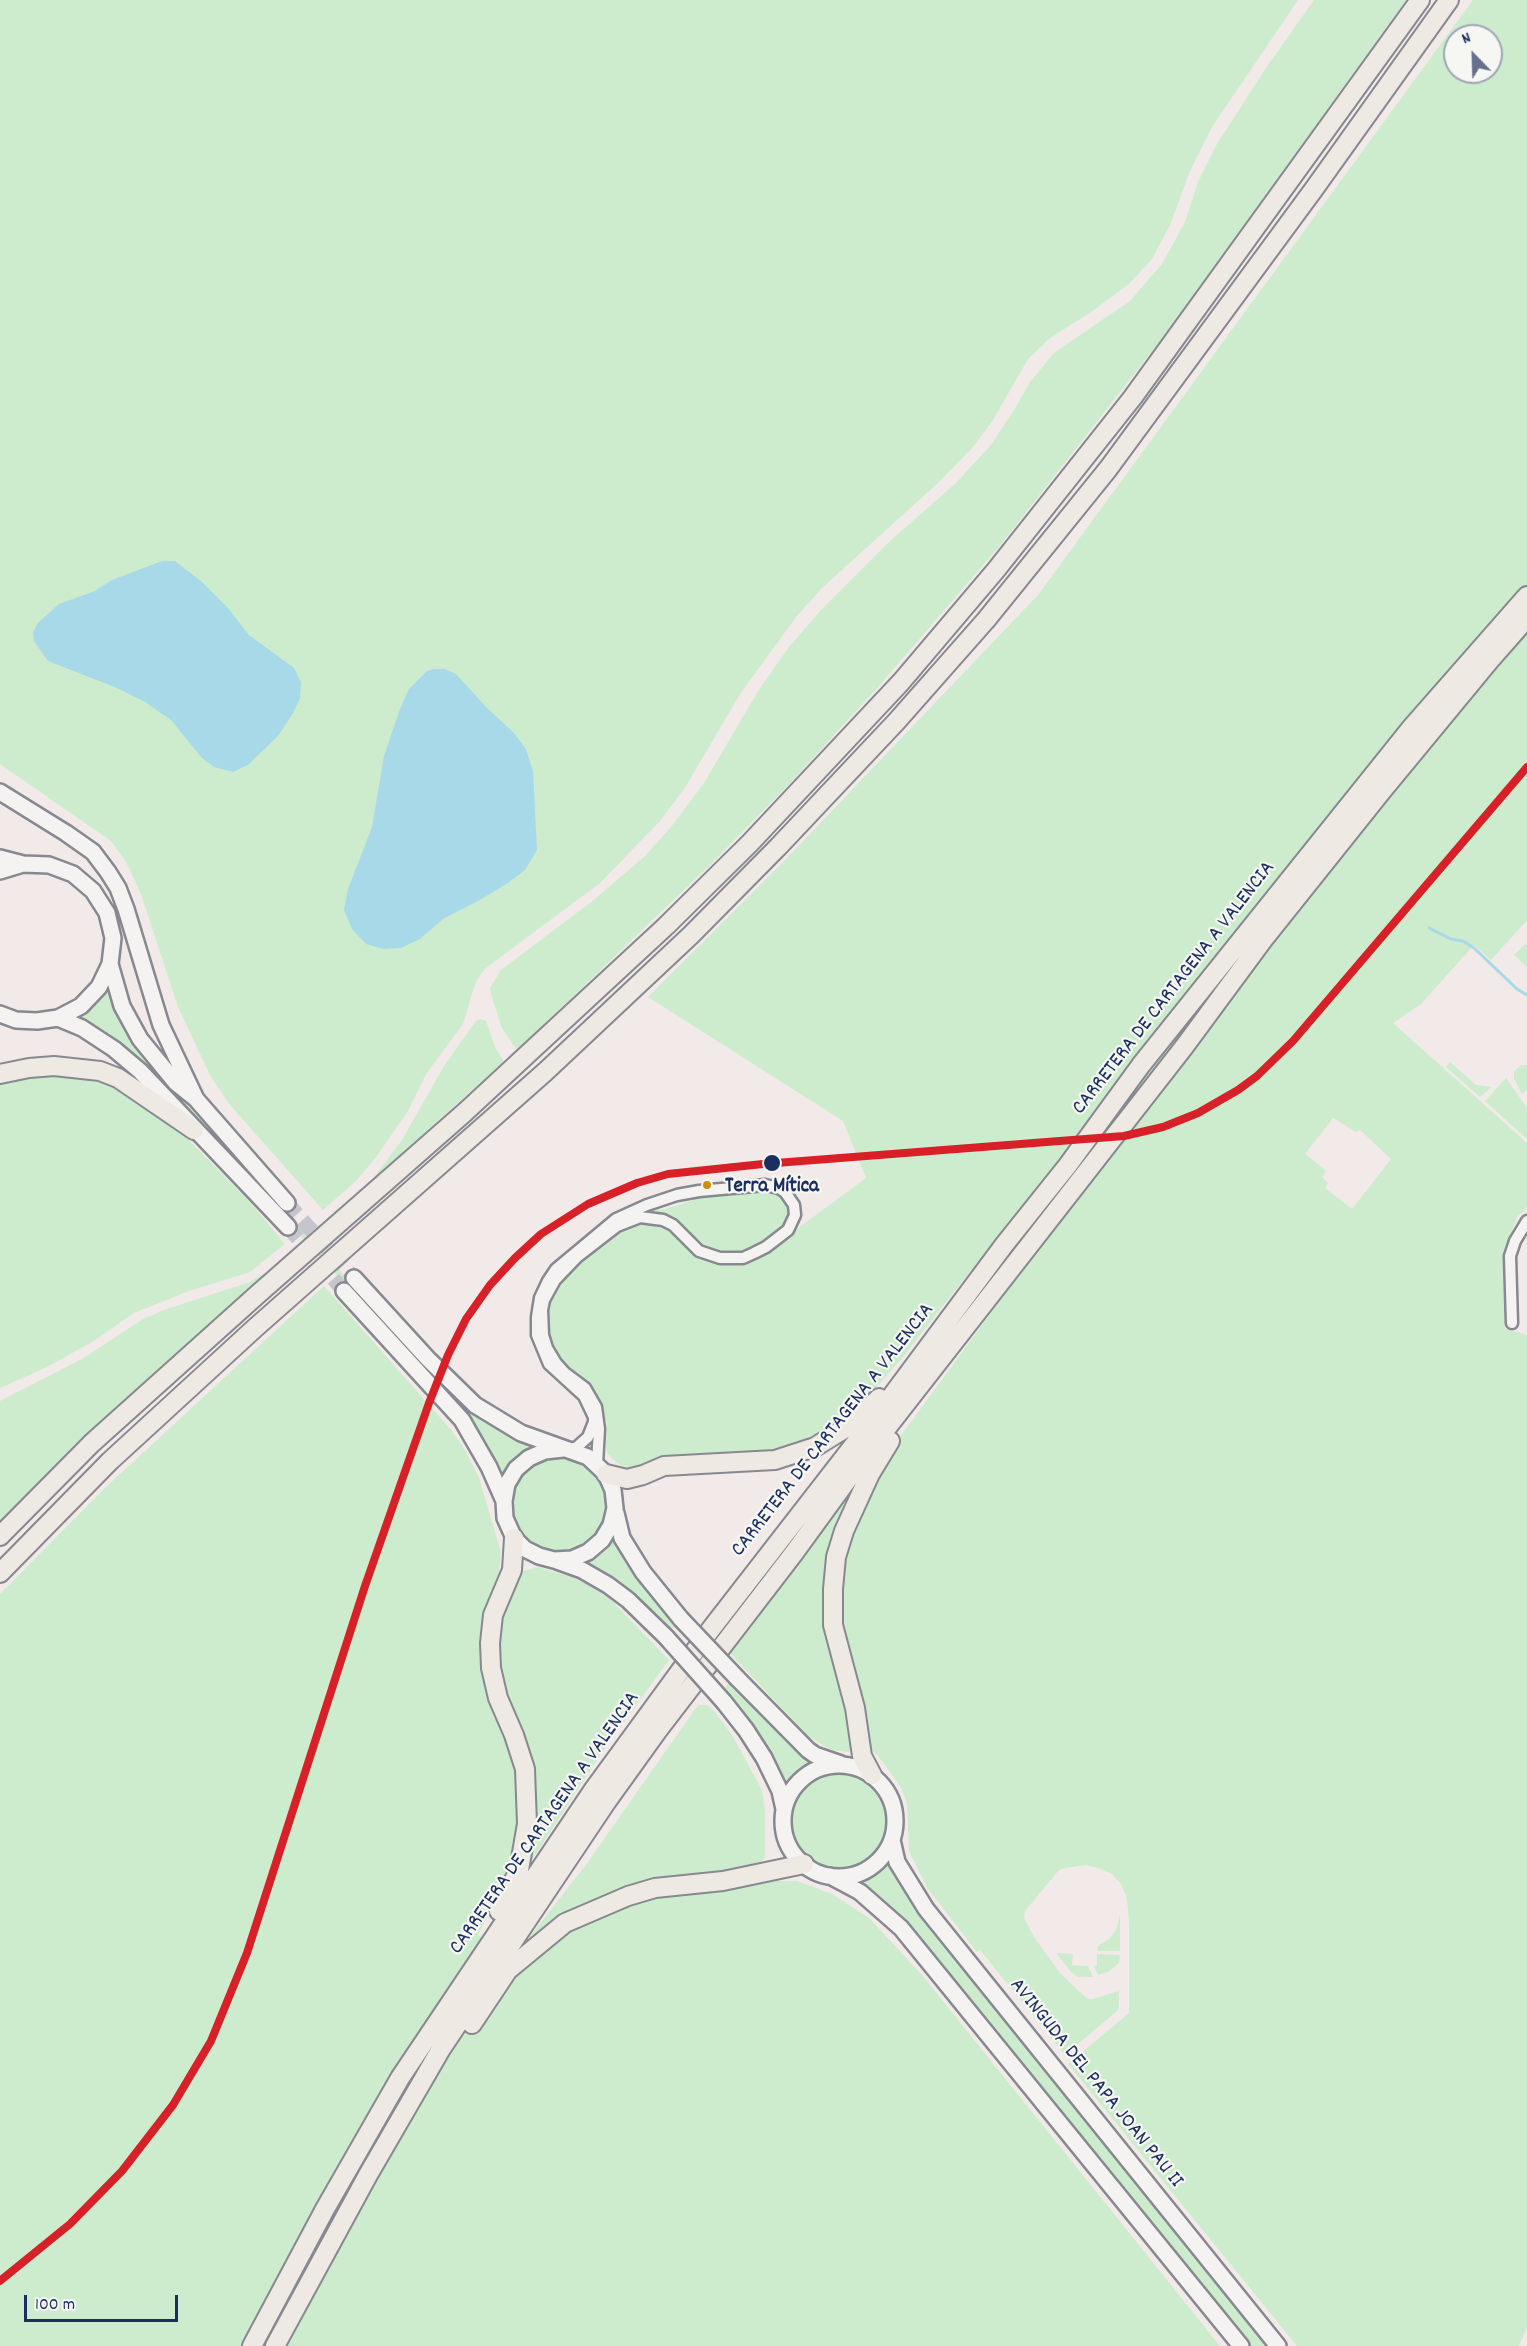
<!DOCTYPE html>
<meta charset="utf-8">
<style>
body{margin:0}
#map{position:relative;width:1527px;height:2346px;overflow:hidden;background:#f1eae8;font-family:Dekko,sans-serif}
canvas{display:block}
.north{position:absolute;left:1443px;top:24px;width:60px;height:60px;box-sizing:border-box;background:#f6f6f2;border:2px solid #9ea6b7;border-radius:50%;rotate:337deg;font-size:16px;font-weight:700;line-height:24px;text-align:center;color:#1b2f5e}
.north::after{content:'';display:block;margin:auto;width:21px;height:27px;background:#66708e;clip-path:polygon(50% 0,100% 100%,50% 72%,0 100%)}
.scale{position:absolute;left:24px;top:2295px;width:154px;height:27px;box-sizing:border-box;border:3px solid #1b2f5e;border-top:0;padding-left:8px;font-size:18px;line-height:21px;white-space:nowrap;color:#1b2f5e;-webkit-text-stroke:4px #f6f6f2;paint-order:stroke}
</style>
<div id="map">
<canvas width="1527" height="2346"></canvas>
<div class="north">N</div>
<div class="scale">100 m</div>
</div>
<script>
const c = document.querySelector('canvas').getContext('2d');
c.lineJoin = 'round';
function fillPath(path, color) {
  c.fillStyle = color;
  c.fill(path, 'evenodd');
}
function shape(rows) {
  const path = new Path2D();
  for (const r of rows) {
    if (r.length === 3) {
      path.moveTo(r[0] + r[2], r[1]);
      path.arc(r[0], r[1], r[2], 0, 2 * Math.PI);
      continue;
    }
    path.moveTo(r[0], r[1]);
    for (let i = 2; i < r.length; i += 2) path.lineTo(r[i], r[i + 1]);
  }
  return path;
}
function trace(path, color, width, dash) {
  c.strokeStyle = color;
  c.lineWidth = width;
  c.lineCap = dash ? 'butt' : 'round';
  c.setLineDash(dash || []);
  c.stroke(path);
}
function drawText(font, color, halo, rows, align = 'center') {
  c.font = font + ' Dekko,sans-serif';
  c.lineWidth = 4.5;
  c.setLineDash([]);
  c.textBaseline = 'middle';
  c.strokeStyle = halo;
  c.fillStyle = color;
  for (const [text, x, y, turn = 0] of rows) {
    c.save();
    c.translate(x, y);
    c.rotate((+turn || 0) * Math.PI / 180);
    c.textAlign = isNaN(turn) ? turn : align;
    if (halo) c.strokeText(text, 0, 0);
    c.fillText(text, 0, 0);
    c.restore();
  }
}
fillPath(shape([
 [0,0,1298,0,1212,127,1190,171,1170,225,1152,259,1129,284,1091,312,1050,338,1028,359,993,420,973,447,939,482,822,588,796,617,740,694,686,786,661,820,600,883,486,968,476,981,463,1024,426,1074,408,1111,376,1157,357,1180,323,1210,230,1105,210,1075,178,1007,141,894,126,862,111,841,0,764],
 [1314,0,1406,0,1160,341,1002,543,879,686,790,783,710,865,517,1050,502,1028,492,997,490,988,501,970,595,899,645,856,671,827,704,783,760,688,789,647,821,610,891,540,956,483,991,445,1016,407,1030,382,1054,353,1130,301,1162,264,1185,222,1198,182,1217,144,1266,68],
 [1473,0,1527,0,1527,920,1491,960,1474,945,1421,1004,1393,1023,1527,1143,1527,1207,1517,1217,1503,1254,1505,1329,1527,1335,1527,2327,1519,2346,1297,2346,1068,2064,1129,2013,1129,1921,1127,1898,1121,1884,1112,1874,1098,1868,1086,1865,1065,1868,1059,1870,1025,1911,1024,1918,1034,1937,1060,1973,1082,1994,1088,1999,1093,1999,1119,1991,1119,2007,1117,2011,1065,2055,980,1950,977,1952,928,1889,909,1851,907,1804,902,1789,882,1761,870,1748,865,1747,839,1620,843,1555,886,1456,1039,1247,1007,1224,903,1357,866,1399,839,1425,824,1435,779,1454,656,1462,634,1467,626,1467,617,1463,608,1454,606,1448,607,1421,603,1421,602,1412,594,1392,564,1366,554,1352,548,1336,546,1317,556,1286,565,1273,622,1226,631,1223,641,1223,659,1226,674,1235,688,1248,712,1260,735,1264,755,1260,866,1178,843,1121,648,997,786,859,1038,595],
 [1455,36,1491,36,1491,72,1455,72],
 [1333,1118,1356,1132,1360,1130,1391,1159,1352,1209,1325,1188,1328,1183,1322,1177,1326,1171,1305,1154],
 [1525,944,1527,945,1527,967,1514,955],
 [108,986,116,1007,151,1062,363,1296,510,1434,534,1447,521,1454,505,1472,500,1484,384,1327,176,1100,75,1017,93,1007,100,999],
 [480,1019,486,1021,496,1049,504,1061,371,1181,402,1140,444,1066,476,1021],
 [1450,1062,1476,1085,1492,1087,1480,1097,1446,1067],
 [1521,1065,1527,1065,1527,1090,1522,1094,1514,1079,1514,1072],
 [39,1072,99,1077,122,1086,172,1123,251,1203,285,1244,250,1272,189,1291,134,1313,92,1342,47,1367,0,1388,0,1080],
 [1506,1078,1527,1108,1527,1139,1485,1101],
 [766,1189,774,1190,788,1201,791,1212,784,1227,762,1245,740,1253,726,1253,706,1246,674,1220,662,1215,647,1212,646,1209,650,1207,662,1210,691,1201,699,1196],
 [266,1272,101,1423,0,1524,0,1401,82,1359,143,1319,164,1310,250,1282],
 [324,1286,452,1431,465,1450,479,1478,501,1552,499,1572,504,1574,488,1616,518,1783,520,1812,517,1845,508,1877,478,1935,516,1960,561,1933,642,1897,738,1886,776,1877,777,1881,797,1881,832,1894,869,1918,922,1975,1220,2346,0,2346,0,1594,107,1486],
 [559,1503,48],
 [843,1502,847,1506,833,1546,855,1750,848,1752,831,1750,808,1736,728,1651],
 [614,1534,677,1623,669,1632,578,1562],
 [538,1567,571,1577,591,1586,610,1599,669,1660,602,1752,528,1866,530,1832,501,1692,497,1622,520,1572],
 [731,1681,786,1742,796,1751,819,1763,805,1768,785,1789,722,1691],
 [698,1705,707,1705,714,1711,732,1735,762,1790,765,1810,765,1857,760,1863,744,1870,667,1880,528,1946,525,1943,588,1862],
 [838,1822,49],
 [889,1857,918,1910,1269,2346,1248,2346,906,1924,888,1906,853,1881,872,1873],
 [1120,1915,1120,1951,1097,1951,1098,1946,1109,1939,1116,1930],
 [1056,1953,1073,1954,1072,1965,1088,1966,1093,1977,1078,1977,1071,1972],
 [1097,1954,1120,1955,1119,1963,1108,1972,1098,1975,1094,1966,1097,1966]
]), '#cceccd');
fillPath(shape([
 [162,561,175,561,202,582,227,607,249,635,294,668,301,682,300,698,293,713,278,736,248,765,233,772,214,767,202,758,171,720,145,702,117,688,48,661,34,641,33,633,37,624,59,604,95,591,112,580],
 [434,669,445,669,456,674,487,708,513,732,526,749,533,771,537,850,525,870,508,883,478,901,443,919,420,939,401,948,383,949,366,944,352,929,344,910,348,889,372,827,384,756,400,709,409,689,427,671]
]), '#a8d9e8');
trace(shape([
 [1429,928,1451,939,1463,941,1474,948,1517,989,1527,995]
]), '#a8d9e8', 3);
trace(shape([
 [287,1203,354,1278],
 [288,1227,344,1291]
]), '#c6c5cc', 15, [15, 8]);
const street = shape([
 [1512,1323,1510,1256,1515,1241,1527,1221],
 [568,1450,577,1447,588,1437,594,1422,594,1417,584,1396,549,1364,537,1335,537,1317,540,1298,548,1281,556,1269,616,1219,647,1205,677,1195,699,1191,765,1185,779,1188,785,1192,794,1205,795,1215,788,1230,766,1247,754,1253,743,1258,720,1258,699,1251,673,1225,663,1220,640,1217,617,1226,577,1257,555,1280,544,1300,542,1310,543,1335,547,1348,556,1363,565,1373,585,1388,596,1407,599,1429,597,1464]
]);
const secondary = shape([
 [0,792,66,833,93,852,108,872,118,888,126,909,161,1025,196,1099],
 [0,858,23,864],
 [0,871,23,864,49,865,73,874,93,891,107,913,113,938,110,964,99,987,81,1006,58,1018,37,1021,16,1020,0,1014],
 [110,964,122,1006,140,1039,176,1083,196,1099,287,1203],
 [58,1018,82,1028,114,1049,140,1071,288,1227],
 [354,1278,428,1359,475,1405,521,1433,588,1457,606,1474,613,1490,615,1508,611,1525,602,1540,588,1552,572,1559,554,1560,539,1556,525,1549,514,1538,505,1518,504,1501,507,1484,516,1469,529,1458,545,1451,563,1449],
 [344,1291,462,1420,489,1467,504,1501],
 [616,1513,622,1538,643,1572,681,1619],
 [557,1561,582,1570,608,1585,628,1600,666,1637],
 [738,1679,808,1750,815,1755,841,1764],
 [724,1702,746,1730,764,1758,780,1791,784,1809],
 [839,1821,56],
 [892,1840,897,1862,926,1909,1278,2346],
 [830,1876,860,1892,901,1928,1241,2346]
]);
const highway = shape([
 [0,1074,29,1068,54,1066,100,1071,118,1078,194,1130],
 [606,1474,627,1479,643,1475,664,1466,775,1460,815,1447,852,1424,879,1398],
 [0,1536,92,1443,258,1294,464,1113,666,926,750,843,901,682,996,570,1133,397,1420,0],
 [0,1573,110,1461,255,1328,545,1072,691,935,779,846,896,722,986,620,1108,469,1314,189,1449,0],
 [872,1775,862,1756,855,1708,833,1625,833,1589,836,1557,844,1531,870,1474,890,1441],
 [499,1911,519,1870,527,1824,525,1769,514,1735,498,1698,491,1668,490,1643,493,1615,512,1570,514,1538],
 [472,2024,508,1970,565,1923,628,1896,655,1888,723,1881,804,1864],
 [252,2346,325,2209,400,2078,594,1789,711,1629,888,1401,1004,1245,1068,1165,1141,1065,1412,727,1527,596],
 [275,2346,368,2175,441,2049,607,1801,658,1730,794,1553,861,1461,1184,1047,1263,940,1382,791,1490,660,1527,618]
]);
trace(street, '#878890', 15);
trace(secondary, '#878890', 20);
trace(highway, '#878890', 22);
trace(street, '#f4f3f1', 10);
trace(secondary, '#f4f3f1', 15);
trace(highway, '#eee9e2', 18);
const secondaryBridge = shape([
 [681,1619,738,1679],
 [666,1637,724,1702]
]);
trace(secondaryBridge, '#878890', 20, []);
trace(secondaryBridge, '#f4f3f1', 15);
trace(shape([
 [0,2281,70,2224,122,2171,173,2105,211,2041,247,1953,365,1586,429,1403,448,1355,466,1319,490,1285,515,1258,541,1234,588,1204,637,1183,668,1174,763,1164,1124,1136,1163,1127,1198,1113,1238,1090,1257,1076,1293,1041,1527,767]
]), '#d72028', 8);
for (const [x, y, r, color] of [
 [772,1163,9,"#1b2f5e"],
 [707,1185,5,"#cb8e13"]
]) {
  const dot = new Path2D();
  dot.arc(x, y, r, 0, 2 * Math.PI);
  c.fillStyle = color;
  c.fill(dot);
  trace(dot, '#f6f6f2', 2);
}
drawText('21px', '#1b2f5e', '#f6f6f2', [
 ["CARRETERA DE CARTAGENA A VALENCIA",1175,989,-52],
 ["CARRETERA DE CARTAGENA A VALENCIA",834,1431,-52],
 ["CARRETERA DE CARTAGENA A VALENCIA",546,1824,-55],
 ["AVINGUDA DEL PAPA JOAN PAU II",1095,2084,51]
]);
drawText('bold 21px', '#1b2f5e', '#f6f6f2', [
 ["Terra Mítica",772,1188]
]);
</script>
